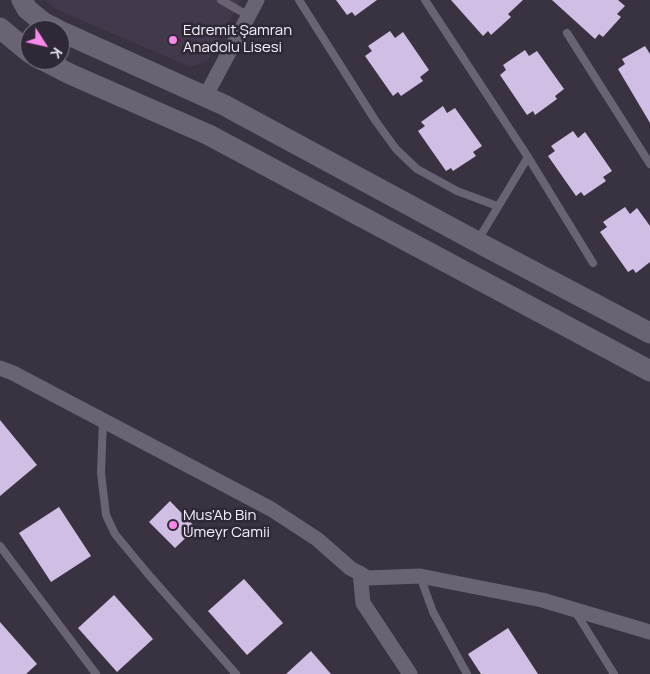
<!DOCTYPE html>
<meta charset="utf-8">
<style>
body{margin:0}
#map{position:relative;width:650px;height:674px;overflow:hidden;background:#393341;font-family:Manrope,sans-serif}
canvas{display:block}
.north{position:absolute;left:20px;top:20px;width:50px;height:50px;box-sizing:border-box;background:#2f2937;border:1px solid #7f7985;border-radius:50%;rotate:125deg;font-size:14px;font-weight:700;line-height:20px;text-align:center;color:#f6f2fb}
.north::after{content:'';display:block;margin:auto;width:18px;height:22px;background:#f988e9;clip-path:polygon(50% 0,100% 100%,50% 72%,0 100%)}
</style>
<div id="map">
<canvas width="650" height="674"></canvas>
<div class="north">K</div>
</div>
<script>
const c = document.querySelector('canvas').getContext('2d');
c.lineJoin = 'round';
function fillPath(path, color) {
  c.fillStyle = color;
  c.fill(path, 'evenodd');
}
function shape(rows) {
  const path = new Path2D();
  for (const r of rows) {
    path.moveTo(r[0], r[1]);
    for (let i = 2; i < r.length; i += 2) path.lineTo(r[i], r[i + 1]);
  }
  return path;
}
function trace(path, color, width, dash) {
  c.strokeStyle = color;
  c.lineWidth = width;
  c.lineCap = dash ? 'butt' : 'round';
  c.setLineDash(dash || []);
  c.stroke(path);
}
function drawText(font, color, halo, rows, align = 'center') {
  c.font = font + ' Manrope,sans-serif';
  c.lineWidth = 5;
  c.setLineDash([]);
  c.textBaseline = 'middle';
  c.strokeStyle = halo;
  c.fillStyle = color;
  for (const [text, x, y, turn = 0] of rows) {
    c.save();
    c.translate(x, y);
    c.rotate((+turn || 0) * Math.PI / 180);
    c.textAlign = isNaN(turn) ? turn : align;
    if (halo) c.strokeText(text, 0, 0);
    c.fillText(text, 0, 0);
    c.restore();
  }
}
fillPath(shape([
 [45,0,241,0,207,61,190,67,54,8]
]), '#42394d');
fillPath(shape([
 [336,0,377,0,355,16,352,12,347,15],
 [451,0,523,0,508,14,511,17,491,35,488,31,483,36],
 [552,0,618,0,625,6,617,14,621,17,603,37,599,34,595,39],
 [390,31,395,38,403,32,429,70,420,77,423,81,401,96,398,92,393,96,365,56,372,51,368,46],
 [645,46,650,54,650,123,618,69,625,64,622,59],
 [525,50,529,56,537,51,564,89,555,96,557,99,535,115,533,111,527,115,500,75,506,70,503,65],
 [443,106,447,113,455,108,482,146,473,152,476,156,453,171,451,168,446,171,418,131,425,126,421,122],
 [573,131,578,138,585,132,612,171,603,177,606,181,584,196,581,192,576,196,548,156,555,151,551,146],
 [625,207,630,214,637,208,650,226,650,262,636,273,633,269,628,272,600,232,607,227,603,222],
 [0,420,37,465,0,496],
 [170,501,196,528,175,548,149,522],
 [59,507,91,556,51,582,19,533],
 [244,579,283,623,247,655,208,611],
 [114,595,153,639,117,672,78,628],
 [0,622,37,664,26,674,0,674],
 [508,628,538,674,481,674,468,654],
 [311,651,331,674,286,674]
]), '#d0bee5');
trace(shape([
 [221,0,249,16],
 [299,0,375,120,396,149,417,169,457,191,497,206],
 [425,0,528,157,593,263],
 [567,33,650,164],
 [478,240,528,157],
 [103,421,101,473,106,515,115,534,148,574,236,674],
 [0,546,96,674],
 [420,576,433,612,467,674],
 [575,611,614,674]
]), '#6a6373', 8);
trace(shape([
 [205,97,257,0],
 [0,368,13,373,271,509,317,539,350,568,368,578,420,576,542,600,650,632],
 [360,573,363,603,410,674]
]), '#6a6373', 15);
trace(shape([
 [22,0,27,9,44,23,58,30],
 [0,28,30,53],
 [60,31,224,105,483,245,650,333],
 [43,60,70,74,209,135,650,371]
]), '#6a6373', 21);
for (const [x, y, r, color] of [
 [173,40,5,"#f988e9"],
 [173,525,5,"#f988e9"]
]) {
  const dot = new Path2D();
  dot.arc(x, y, r, 0, 2 * Math.PI);
  c.fillStyle = color;
  c.fill(dot);
  trace(dot, '#2f2937', 2);
}
drawText('15px', '#f6f2fb', '#2f2937', [
 ["Edremit Şamran",183,31],
 ["Anadolu Lisesi",183,48],
 ["Mus'Ab Bin",183,516],
 ["Umeyr Camii",183,533]
], 'left');
</script>
